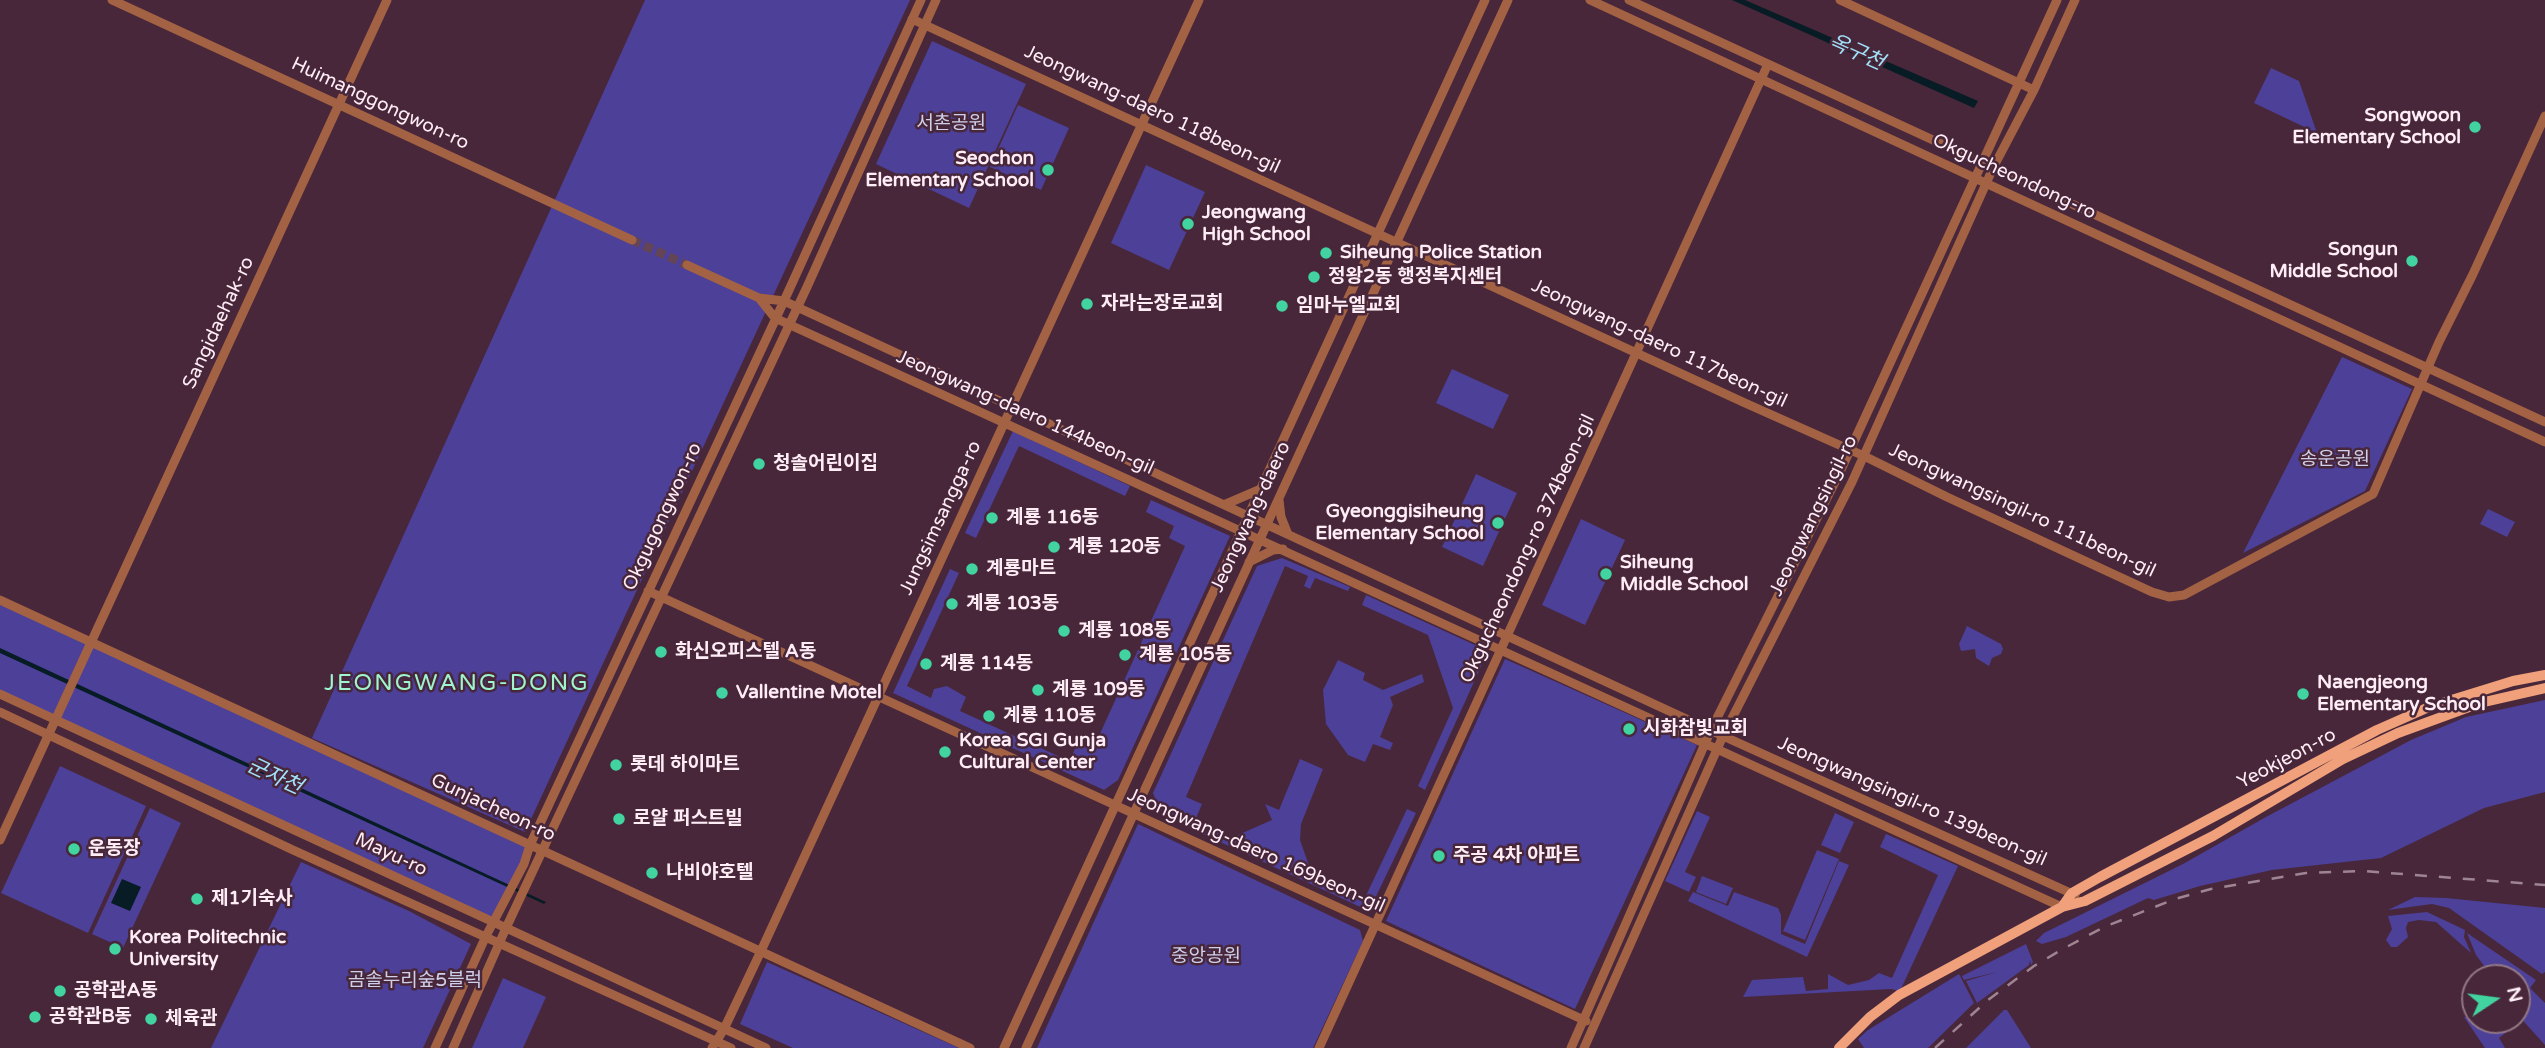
<!DOCTYPE html>
<meta charset="utf-8">
<style>
body{margin:0}
#map{position:relative;width:2545px;height:1048px;overflow:hidden;background:#48273a;font-family:"Varela Round",sans-serif}
canvas{display:block}
.north{position:absolute;left:2461px;top:964px;width:70px;height:70px;box-sizing:border-box;background:#48273a;border:2px solid #917685;border-radius:50%;rotate:77deg;font-size:19px;font-weight:700;line-height:28px;text-align:center;color:#ffedf6}
.north::after{content:'';display:block;margin:auto;width:24px;height:32px;background:#42d4a0;clip-path:polygon(50% 0,100% 100%,50% 72%,0 100%)}
</style>
<div id="map">
<canvas width="2545" height="1048"></canvas>
<div class="north">N</div>
</div>
<script>
const c = document.querySelector('canvas').getContext('2d');
c.lineJoin = 'round';
function fillPath(path, color) {
  c.fillStyle = color;
  c.fill(path, 'evenodd');
}
function shape(rows) {
  const path = new Path2D();
  for (const r of rows) {
    path.moveTo(r[0], r[1]);
    for (let i = 2; i < r.length; i += 2) path.lineTo(r[i], r[i + 1]);
  }
  return path;
}
function trace(path, color, width, dash) {
  c.strokeStyle = color;
  c.lineWidth = width;
  c.lineCap = dash ? 'butt' : 'round';
  c.setLineDash(dash || []);
  c.stroke(path);
}
function drawText(font, color, halo, rows, align = 'center') {
  c.font = font + ' "Varela Round","Noto Sans KR",sans-serif';
  c.lineWidth = 5;
  c.setLineDash([]);
  c.textBaseline = 'middle';
  c.strokeStyle = halo;
  c.fillStyle = color;
  for (const [text, x, y, turn = 0] of rows) {
    c.save();
    c.translate(x, y);
    c.rotate((+turn || 0) * Math.PI / 180);
    c.textAlign = isNaN(turn) ? turn : align;
    if (halo) c.strokeText(text, 0, 0);
    c.fillText(text, 0, 0);
    c.restore();
  }
}
fillPath(shape([
 [645,0,910,0,525,832,312,738],
 [932,41,1026,84,969,208,876,164],
 [2271,68,2299,81,2317,133,2254,103],
 [1018,105,1069,128,1041,190,990,167],
 [1146,165,1205,192,1169,270,1111,243],
 [2342,357,2412,389,2365,491,2243,553],
 [1452,369,1509,395,1493,429,1436,403],
 [1013,431,1130,486,1125,496,1019,446,976,538,965,533],
 [1476,474,1517,493,1483,566,1442,547],
 [1151,500,1230,536,1118,780,1104,790,893,693,950,569,959,573,907,686,931,698,934,689,947,686,966,697,960,711,1069,761,1079,741,1094,747,1185,546,1169,538,1174,526,1146,512],
 [2488,509,2515,522,2507,537,2480,524],
 [1581,519,1625,540,1585,625,1542,605],
 [1282,558,1350,587,1348,591,1315,578,1310,589,1304,586,1308,576,1285,566,1186,797,1202,804,1194,823,1231,838,1272,820,1265,804,1279,810,1300,759,1323,769,1301,824,1300,840,1313,877,1363,902,1407,809,1416,813,1369,911,1162,815,1153,793,1257,566],
 [1366,595,1488,651,1425,790,1418,786,1453,708,1428,635,1362,605],
 [0,600,530,845,493,922,0,694],
 [1967,626,2001,644,2003,649,2001,654,1992,658,1989,666,1976,658,1975,649,1961,651,1959,644],
 [1505,659,1697,745,1575,1009,1386,921],
 [1338,660,1365,673,1363,680,1383,690,1422,674,1424,682,1390,697,1393,705,1380,737,1393,743,1390,750,1373,744,1365,762,1348,755,1326,724,1323,690],
 [2545,700,2545,792,2484,808,2381,858,2272,870,2200,886,2154,900,2148,898,2066,937,2042,944,2036,941,2044,933,2183,864,2266,817,2411,740,2466,717],
 [60,766,146,806,88,933,1,893],
 [150,808,181,823,123,948,92,934],
 [1697,811,1710,817,1685,872,1696,877,1689,892,1665,881],
 [1835,813,1854,822,1840,853,1821,845],
 [1138,824,1360,930,1363,941,1313,1048,1037,1048],
 [1886,834,1958,866,1900,991,1891,989,1743,997,1752,980,1803,977,1806,991,1828,989,1828,974,1848,985,1869,980,1879,973,1892,978,1938,875,1880,847],
 [1817,850,1839,859,1805,940,1783,931],
 [1839,861,1849,865,1807,957,1688,901,1693,892,1728,906,1734,892,1778,908,1781,915,1781,934,1805,944],
 [301,862,409,911,471,944,423,1048,211,1048],
 [1702,876,1733,888,1726,904,1696,892],
 [2415,897,2446,898,2545,908,2545,972,2542,974,2449,908,2432,904,2388,910],
 [2427,912,2465,930,2464,937,2471,953,2436,922,2419,920,2408,922,2406,928,2408,937,2397,947,2391,947,2386,940,2392,929,2388,916],
 [2467,933,2536,980,2530,988,2545,1003,2545,1045,2517,1014,2517,978,2493,978,2476,955],
 [2026,944,2033,962,2031,965,2030,960,2029,965,1977,1003,1966,981,1997,972,1964,980,1962,976],
 [767,962,959,1048,793,1048,740,1024],
 [1959,974,1974,1003,1928,1048,1864,1048,1858,1039,1868,1030],
 [503,978,546,997,523,1048,472,1048],
 [2004,1010,2007,1010,2031,1048,1966,1048],
 [2464,1017,2475,1017,2475,1020,2493,1020,2499,1027,2507,1020,2513,1020,2508,1031,2499,1038,2505,1048,2485,1048]
]), '#4c4099');
fillPath(shape([
 [1732,0,1745,0,1978,101,1974,108],
 [0,648,546,902,544,904,0,653],
 [122,879,141,887,130,911,111,903]
]), '#071c24');
trace(shape([
 [632,240,687,265]
]), '#634556', 9, [9, 4.5]);
trace(shape([
 [112,0,632,240],
 [1590,0,2545,442],
 [1629,0,2545,422],
 [1840,0,2034,90],
 [912,19,1745,403,1864,456,1947,497,2152,592,2169,597,2184,595,2373,494,2439,342,2473,274,2545,116],
 [687,265,759,298,784,301,1723,736,2075,895],
 [759,298,775,318,2062,907],
 [1279,500,1281,517,1287,532],
 [1226,504,1261,489],
 [1249,562,1273,550,1283,549],
 [648,591,1586,1021],
 [0,600,970,1048],
 [0,694,766,1048],
 [0,712,293,850,731,1048],
 [0,840,387,0],
 [435,1048,486,936,524,864,530,845,784,301,921,0],
 [453,1048,506,928,807,287,936,0],
 [712,1048,724,1029,761,951,1199,0],
 [1004,1048,1485,0],
 [1026,1048,1508,0],
 [1319,1048,1768,64],
 [1571,1048,1711,730,1839,474,2057,0],
 [1584,1048,1723,736,1852,482,1993,168,2034,90,2075,0]
]), '#a36243', 9);
trace(shape([
 [2062,907,2072,893,2100,877,2377,730,2429,707,2513,681,2545,675],
 [1839,1048,1870,1017,1899,995,2062,907,2085,901,2213,836,2343,759,2398,733,2480,703,2545,688]
]), '#f0a07b', 10);
trace(shape([
 [1935,1048,1988,1000,2034,966,2061,950,2104,927,2175,899,2211,889,2306,873,2363,871,2545,885]
]), '#9f8593', 2.5, [12, 12]);
for (const [x, y, r, color] of [
 [2475,127,7,"#42d4a0"],
 [1048,170,7,"#42d4a0"],
 [1188,224,7,"#42d4a0"],
 [1326,253,7,"#42d4a0"],
 [2412,261,7,"#42d4a0"],
 [1314,277,7,"#42d4a0"],
 [1087,304,7,"#42d4a0"],
 [1282,306,7,"#42d4a0"],
 [759,464,7,"#42d4a0"],
 [992,518,7,"#42d4a0"],
 [1498,523,7,"#42d4a0"],
 [1054,547,7,"#42d4a0"],
 [972,569,7,"#42d4a0"],
 [1606,574,7,"#42d4a0"],
 [952,604,7,"#42d4a0"],
 [1064,631,7,"#42d4a0"],
 [661,652,7,"#42d4a0"],
 [1125,655,7,"#42d4a0"],
 [926,664,7,"#42d4a0"],
 [1038,690,7,"#42d4a0"],
 [722,693,7,"#42d4a0"],
 [2303,694,7,"#42d4a0"],
 [989,716,7,"#42d4a0"],
 [1629,729,7,"#42d4a0"],
 [945,752,7,"#42d4a0"],
 [616,765,7,"#42d4a0"],
 [619,819,7,"#42d4a0"],
 [74,849,7,"#42d4a0"],
 [1439,856,7,"#42d4a0"],
 [652,873,7,"#42d4a0"],
 [197,899,7,"#42d4a0"],
 [115,949,7,"#42d4a0"],
 [60,991,7,"#42d4a0"],
 [35,1017,7,"#42d4a0"],
 [151,1019,7,"#42d4a0"]
]) {
  const dot = new Path2D();
  dot.arc(x, y, r, 0, 2 * Math.PI);
  c.fillStyle = color;
  c.fill(dot);
  trace(dot, '#48273a', 2.5);
}
drawText('19px', '#ffedf6', '#48273a', [
 ["Huimanggongwon-ro",380,104,25],
 ["Jeongwang-daero 118beon-gil",1152,110,25],
 ["Okgucheondong-ro",2014,177,25],
 ["Sangidaehak-ro",219,323,-65],
 ["Jeongwang-daero 117beon-gil",1659,344,25],
 ["Jeongwang-daero 144beon-gil",1025,413,24],
 ["Jeongwangsingil-ro 111beon-gil",2022,511,25],
 ["Jeongwangsingil-ro",1814,516,-64],
 ["Okgugongwon-ro",663,517,-65],
 ["Jeongwang-daero",1251,517,-65],
 ["Jungsimsangga-ro",941,518,-65],
 ["Okgucheondong-ro 374beon-gil",1528,549,-65],
 ["Yeokjeon-ro",2287,759,-28],
 ["Jeongwangsingil-ro 139beon-gil",1912,802,24],
 ["Gunjacheon-ro",493,808,25],
 ["Jeongwang-daero 169beon-gil",1256,851,24],
 ["Mayu-ro",391,855,25]
]);
drawText('bold 19px', '#ffedf6', '#48273a', [
 ["Songwoon",2461,116,"right"],
 ["Elementary School",2461,138,"right"],
 ["Seochon",1034,159,"right"],
 ["Elementary School",1034,181,"right"],
 ["Jeongwang",1202,213],
 ["High School",1202,235],
 ["Songun",2398,250,"right"],
 ["Middle School",2398,272,"right"],
 ["Siheung Police Station",1340,253],
 ["정왕2동 행정복지센터",1328,277],
 ["자라는장로교회",1101,304],
 ["임마누엘교회",1296,306],
 ["청솔어린이집",773,464],
 ["Gyeonggisiheung",1484,512,"right"],
 ["Elementary School",1484,534,"right"],
 ["계룡 116동",1006,518],
 ["계룡 120동",1068,547],
 ["Siheung",1620,563],
 ["Middle School",1620,585],
 ["계룡마트",986,569],
 ["계룡 103동",966,604],
 ["계룡 108동",1078,631],
 ["화신오피스텔 A동",675,652],
 ["계룡 105동",1139,655],
 ["계룡 114동",940,664],
 ["Naengjeong",2317,683],
 ["Elementary School",2317,705],
 ["계룡 109동",1052,690],
 ["Vallentine Motel",736,693],
 ["계룡 110동",1003,716],
 ["시화참빛교회",1643,729],
 ["Korea SGI Gunja",959,741],
 ["Cultural Center",959,763],
 ["롯데 하이마트",630,765],
 ["로얄 퍼스트빌",633,819],
 ["운동장",88,849],
 ["주공 4차 아파트",1453,856],
 ["나비야호텔",666,873],
 ["제1기숙사",211,899],
 ["Korea Politechnic",129,938],
 ["University",129,960],
 ["공학관A동",74,991],
 ["공학관B동",49,1017],
 ["체육관",165,1019]
], 'left');
drawText('19px', '#cfcfe9', '#48273a', [
 ["서촌공원",951,124],
 ["송운공원",2335,460],
 ["중앙공원",1206,957],
 ["곰솔누리숲5블럭",415,981]
]);
drawText('italic 21px', '#a1e1fa', '#48273a', [
 ["옥구천",1856,53,24],
 ["군자천",274,777,25]
]);
c.letterSpacing = '2px';
drawText('23px', '#9ef5cf', '#48273a', [
 ["JEONGWANG-DONG",457,684]
]);
c.letterSpacing = '0px';
</script>
